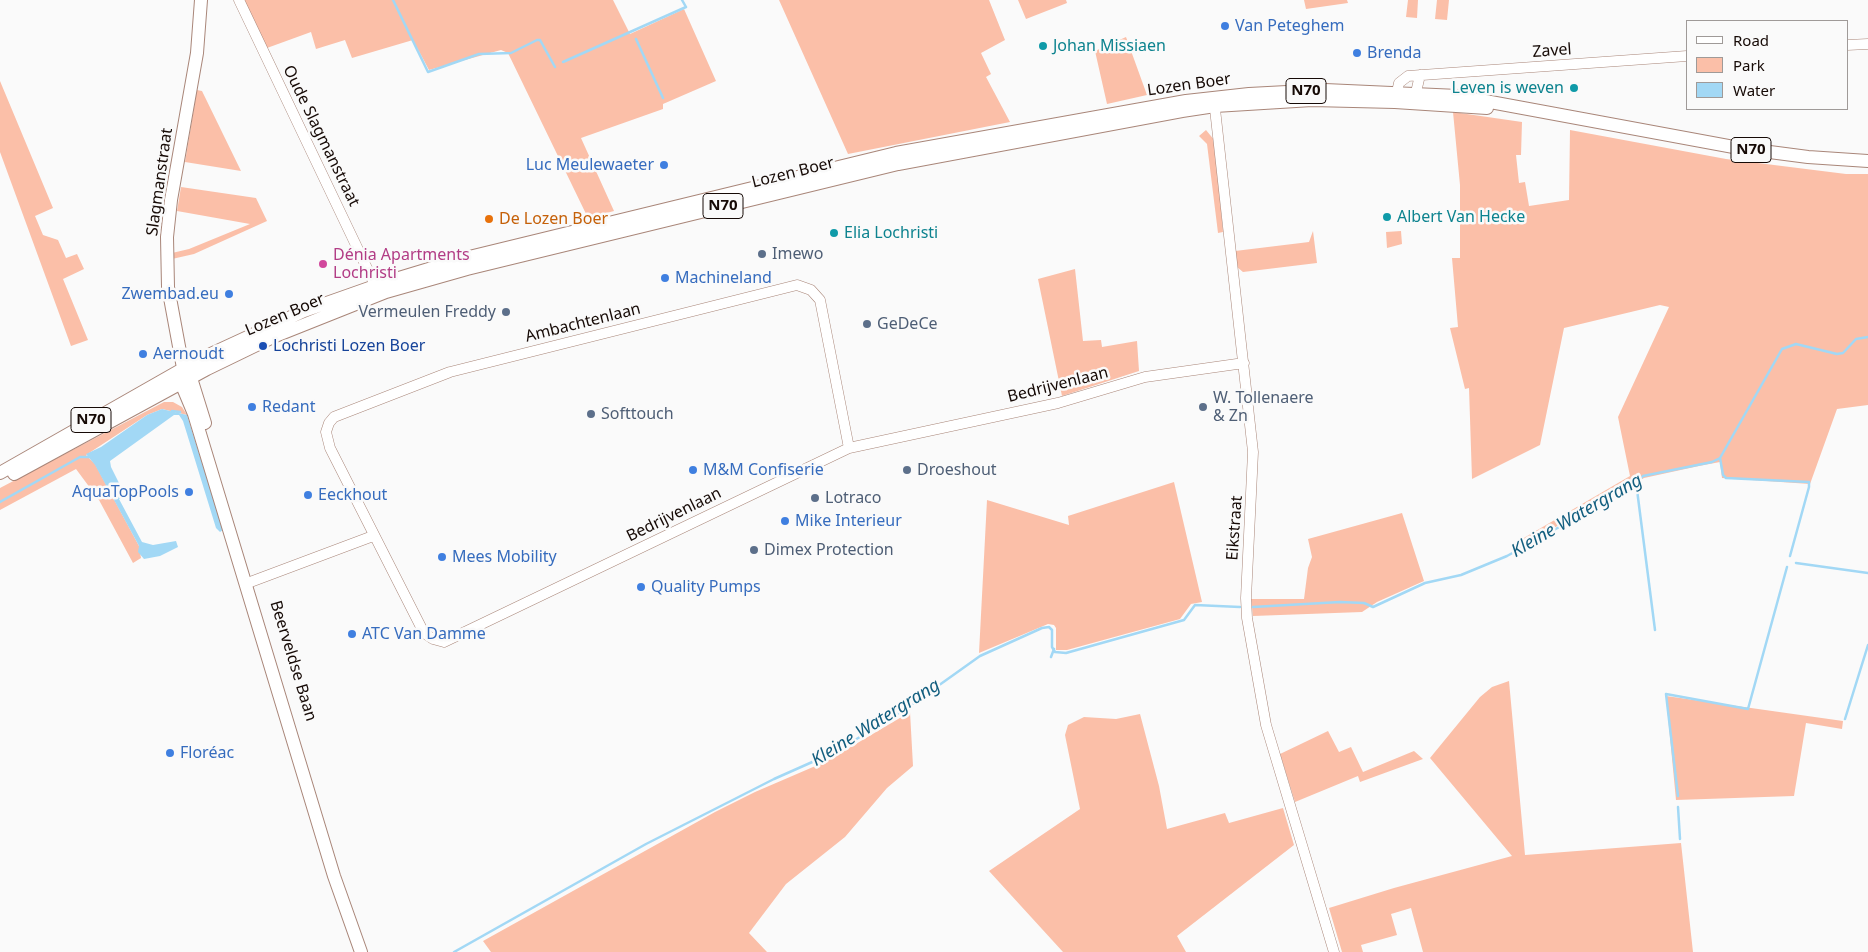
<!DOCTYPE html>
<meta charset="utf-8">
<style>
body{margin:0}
#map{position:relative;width:1868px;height:952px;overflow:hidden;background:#fafafa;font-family:"Noto Sans",sans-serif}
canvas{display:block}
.legend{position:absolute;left:1686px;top:20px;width:162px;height:90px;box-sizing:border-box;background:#fafafa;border:1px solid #9f9a98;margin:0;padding:6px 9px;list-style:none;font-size:15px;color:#160a06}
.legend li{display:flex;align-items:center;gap:10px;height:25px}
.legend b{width:25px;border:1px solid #9f9a98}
</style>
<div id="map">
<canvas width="1868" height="952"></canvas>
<ul class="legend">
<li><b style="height:6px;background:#fff"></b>Road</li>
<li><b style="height:14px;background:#fbbfa8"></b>Park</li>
<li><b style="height:14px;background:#a2d8f5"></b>Water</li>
</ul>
</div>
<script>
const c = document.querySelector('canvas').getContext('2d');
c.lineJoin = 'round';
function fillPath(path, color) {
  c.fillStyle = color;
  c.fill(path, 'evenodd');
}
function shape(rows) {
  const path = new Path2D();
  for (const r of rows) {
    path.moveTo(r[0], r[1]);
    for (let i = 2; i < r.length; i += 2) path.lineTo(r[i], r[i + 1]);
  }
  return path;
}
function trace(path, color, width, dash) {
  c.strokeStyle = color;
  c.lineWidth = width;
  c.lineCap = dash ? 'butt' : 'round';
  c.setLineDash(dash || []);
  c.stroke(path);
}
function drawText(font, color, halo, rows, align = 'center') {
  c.font = font + ' "Noto Sans",sans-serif';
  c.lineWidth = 5;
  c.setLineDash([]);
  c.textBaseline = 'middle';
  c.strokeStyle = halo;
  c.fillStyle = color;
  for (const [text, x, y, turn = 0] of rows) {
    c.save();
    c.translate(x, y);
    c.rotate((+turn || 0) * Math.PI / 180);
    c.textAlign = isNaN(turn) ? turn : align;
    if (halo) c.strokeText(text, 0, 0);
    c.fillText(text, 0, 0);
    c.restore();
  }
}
fillPath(shape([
 [243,0,613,0,630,34,684,9,716,81,663,104,663,109,581,138,614,211,588,218,508,53,501,50,429,70,413,40,352,58,345,40,316,49,311,32,267,48],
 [779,0,989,0,1005,40,981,53,991,74,986,77,1010,122,848,154],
 [1018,0,1066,0,1067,3,1026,19],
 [1304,0,1347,0,1348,3,1306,9],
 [1408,0,1418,0,1417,18,1406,17],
 [1437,0,1449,0,1447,20,1435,19],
 [1126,37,1147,95,1107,104,1095,51],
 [0,81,53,208,35,216,43,235,58,240,66,258,77,254,84,269,63,279,88,340,71,346,0,152],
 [197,90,202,91,241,171,185,162],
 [1453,112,1522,122,1521,155,1516,155,1519,183,1525,182,1529,206,1569,200,1570,130,1726,159,1846,174,1868,174,1868,405,1837,409,1810,484,1722,478,1720,462,1699,466,1644,478,1514,550,1510,546,1630,476,1618,417,1669,307,1660,305,1564,328,1540,445,1472,479,1469,388,1465,389,1450,328,1458,327,1452,258,1460,258,1460,185],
 [1206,130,1215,141,1223,232,1218,233,1207,144,1199,136],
 [181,187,256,198,267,221,194,254,172,259,172,253,189,249,250,224,177,211],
 [1313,231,1317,263,1243,272,1237,267,1235,251,1309,242],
 [1401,231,1402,244,1387,248,1386,232],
 [1075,269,1083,341,1101,340,1102,347,1137,341,1139,371,1062,396,1038,279],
 [164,402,173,402,182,407,187,415,162,409,147,415,86,455,95,464,139,546,141,558,133,563,99,500,76,469,0,510,0,488],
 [1174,482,1202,602,1191,604,1180,619,1067,650,1056,650,1056,628,1054,625,1048,624,979,653,987,500,1069,525,1068,516],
 [1402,513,1424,581,1377,602,1362,612,1253,616,1251,599,1304,599,1308,568,1312,557,1308,539],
 [1509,681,1525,855,1681,843,1693,952,1423,952,1411,908,1391,914,1397,935,1361,945,1363,952,1342,952,1329,908,1394,888,1512,856,1430,758,1480,697,1492,687],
 [1666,696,1843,721,1842,729,1806,723,1794,796,1676,800],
 [910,712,913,766,887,788,845,837,786,884,749,933,767,952,491,952,483,941,715,812,755,792,827,761],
 [1140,714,1159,786,1167,829,1225,813,1229,823,1283,808,1294,845,1177,936,1186,952,1063,952,989,871,1080,809,1065,735,1068,725,1084,717,1116,719],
 [1328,731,1339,752,1351,747,1363,772,1414,751,1423,759,1360,782,1358,776,1295,802,1280,754]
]), '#fbbfa8');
fillPath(shape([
 [162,409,187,415,223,530,220,532,216,528,183,421,179,415,174,415,110,461,111,467,121,487,122,497,119,499,142,542,153,545,176,541,178,547,160,556,144,559,138,552,139,546,95,465,86,454,101,447,147,415]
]), '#a2d8f5');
trace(shape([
 [393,0,428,72,479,54,511,53,537,40,540,40,555,67],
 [636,39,663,98],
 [563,62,686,7,682,0],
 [172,411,180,412],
 [1720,458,1723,475,1726,478,1809,482,1809,487,1790,556],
 [1636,482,1655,630],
 [0,502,80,457,91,457],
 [1796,563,1868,573],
 [1253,607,1340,602,1364,603,1373,607,1425,583,1461,575,1507,556,1635,485,1643,476,1712,462,1720,458,1782,349,1796,344,1837,354,1843,353,1856,339,1868,337],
 [1051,657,1054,649],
 [1845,719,1868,645],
 [1678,796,1666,694,1748,709,1787,567],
 [1678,807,1680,839],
 [454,952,646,844,774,779,837,751,907,708,980,656,1042,628,1049,627,1052,630,1052,647,1055,652,1066,653,1184,620,1195,605,1240,607]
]), '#a2d8f5', 2.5);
const minor = shape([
 [239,0,375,285],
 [1847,45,1868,44],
 [1214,100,1253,452,1246,598,1247,618,1266,725,1334,952],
 [1395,101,1399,83,1408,76,1687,56],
 [1414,101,1420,75],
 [849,448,820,300,811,290,797,285,450,372,334,417,329,423,326,432,330,448,424,633,433,639,444,642,849,448,1058,403,1145,377,1244,363],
 [245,584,373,536]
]);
const major = shape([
 [201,0,197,53,171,200,167,237,168,287,183,368,181,383,194,414,334,876,361,952],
 [186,372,191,378,205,423],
 [0,473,202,358,304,311,389,281,465,258,896,153,1186,101,1249,94,1325,90,1458,96,1739,148,1808,157,1868,161],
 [14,474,207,369,273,337,386,292,467,269,898,164,1182,111,1215,106,1312,100,1395,102,1487,108]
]);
trace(minor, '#a98679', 11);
trace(major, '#a98679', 14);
trace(minor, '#fff', 10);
trace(major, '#fff', 12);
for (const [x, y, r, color] of [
 [1225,26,5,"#3f7fe0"],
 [1043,46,5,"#0f9aa8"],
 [1357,53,5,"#3f7fe0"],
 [1574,88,5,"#0f9aa8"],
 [664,165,5,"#3f7fe0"],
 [1387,217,5,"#0f9aa8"],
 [489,219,5,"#e8710a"],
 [834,233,5,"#0f9aa8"],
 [762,254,5,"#5c6f8a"],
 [323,264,5,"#d1479c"],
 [665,278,5,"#3f7fe0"],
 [229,294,5,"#3f7fe0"],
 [506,312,5,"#5c6f8a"],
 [867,324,5,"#5c6f8a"],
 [263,346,5,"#1a4fb4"],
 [143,354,5,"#3f7fe0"],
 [252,407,5,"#3f7fe0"],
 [1203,407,5,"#5c6f8a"],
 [591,414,5,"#5c6f8a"],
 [693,470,5,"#3f7fe0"],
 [907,470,5,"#5c6f8a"],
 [189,492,5,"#3f7fe0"],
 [308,495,5,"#3f7fe0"],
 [815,498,5,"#5c6f8a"],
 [785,521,5,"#3f7fe0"],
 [754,550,5,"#5c6f8a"],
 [442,557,5,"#3f7fe0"],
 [641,587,5,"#3f7fe0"],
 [352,634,5,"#3f7fe0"],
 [170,753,5,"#3f7fe0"]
]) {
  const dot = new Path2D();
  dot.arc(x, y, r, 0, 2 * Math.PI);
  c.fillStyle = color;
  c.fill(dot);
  trace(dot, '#fafafa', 2);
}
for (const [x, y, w] of [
 [1306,91,40],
 [1751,150,40],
 [723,206,40],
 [91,420,40]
]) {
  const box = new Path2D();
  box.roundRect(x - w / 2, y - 12.5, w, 25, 4);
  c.fillStyle = '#fafafa';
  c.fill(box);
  trace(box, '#160a06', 1);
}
drawText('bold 15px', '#160a06', null, [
 ["N70",1306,91],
 ["N70",1751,150],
 ["N70",723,206],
 ["N70",91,420]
]);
drawText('16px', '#366cbe', '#fafafa', [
 ["Van Peteghem",1235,26],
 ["Brenda",1367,53],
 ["Luc Meulewaeter",654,165,"right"],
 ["Machineland",675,278],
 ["Zwembad.eu",219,294,"right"],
 ["Aernoudt",153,354],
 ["Redant",262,407],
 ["M&M Confiserie",703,470],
 ["AquaTopPools",179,492,"right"],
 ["Eeckhout",318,495],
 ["Mike Interieur",795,521],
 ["Mees Mobility",452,557],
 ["Quality Pumps",651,587],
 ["ATC Van Damme",362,634],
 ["Floréac",180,753]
], 'left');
drawText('16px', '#0d838f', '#fafafa', [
 ["Johan Missiaen",1053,46],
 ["Leven is weven",1564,88,"right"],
 ["Albert Van Hecke",1397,217],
 ["Elia Lochristi",844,233]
], 'left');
drawText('16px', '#160a06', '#fafafa', [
 ["Zavel",1552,51,-4],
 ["Lozen Boer",1189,85,-8],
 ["Oude Slagmanstraat",321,136,64],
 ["Lozen Boer",793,173,-14],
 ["Slagmanstraat",160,182,-82],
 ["Lozen Boer",285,315,-23],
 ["Ambachtenlaan",583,323,-14],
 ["Bedrijvenlaan",1058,385,-14],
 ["Bedrijvenlaan",674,515,-26],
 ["Eikstraat",1235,528,-86],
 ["Beerveldse Baan",293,661,73]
]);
drawText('16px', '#c56008', '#fafafa', [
 ["De Lozen Boer",499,219]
], 'left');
drawText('16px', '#4e5e75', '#fafafa', [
 ["Imewo",772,254],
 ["Vermeulen Freddy",496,312,"right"],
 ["GeDeCe",877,324],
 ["W. Tollenaere",1213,398],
 ["& Zn",1213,416],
 ["Softtouch",601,414],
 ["Droeshout",917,470],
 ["Lotraco",825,498],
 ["Dimex Protection",764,550]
], 'left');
drawText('16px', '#b23c85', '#fafafa', [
 ["Dénia Apartments",333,255],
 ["Lochristi",333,273]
], 'left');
drawText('16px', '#164399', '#fafafa', [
 ["Lochristi Lozen Boer",273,346]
], 'left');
drawText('italic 18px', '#125e7f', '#fafafa', [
 ["Kleine Watergrang",1577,516,-30],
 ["Kleine Watergrang",876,723,-32]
]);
</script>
